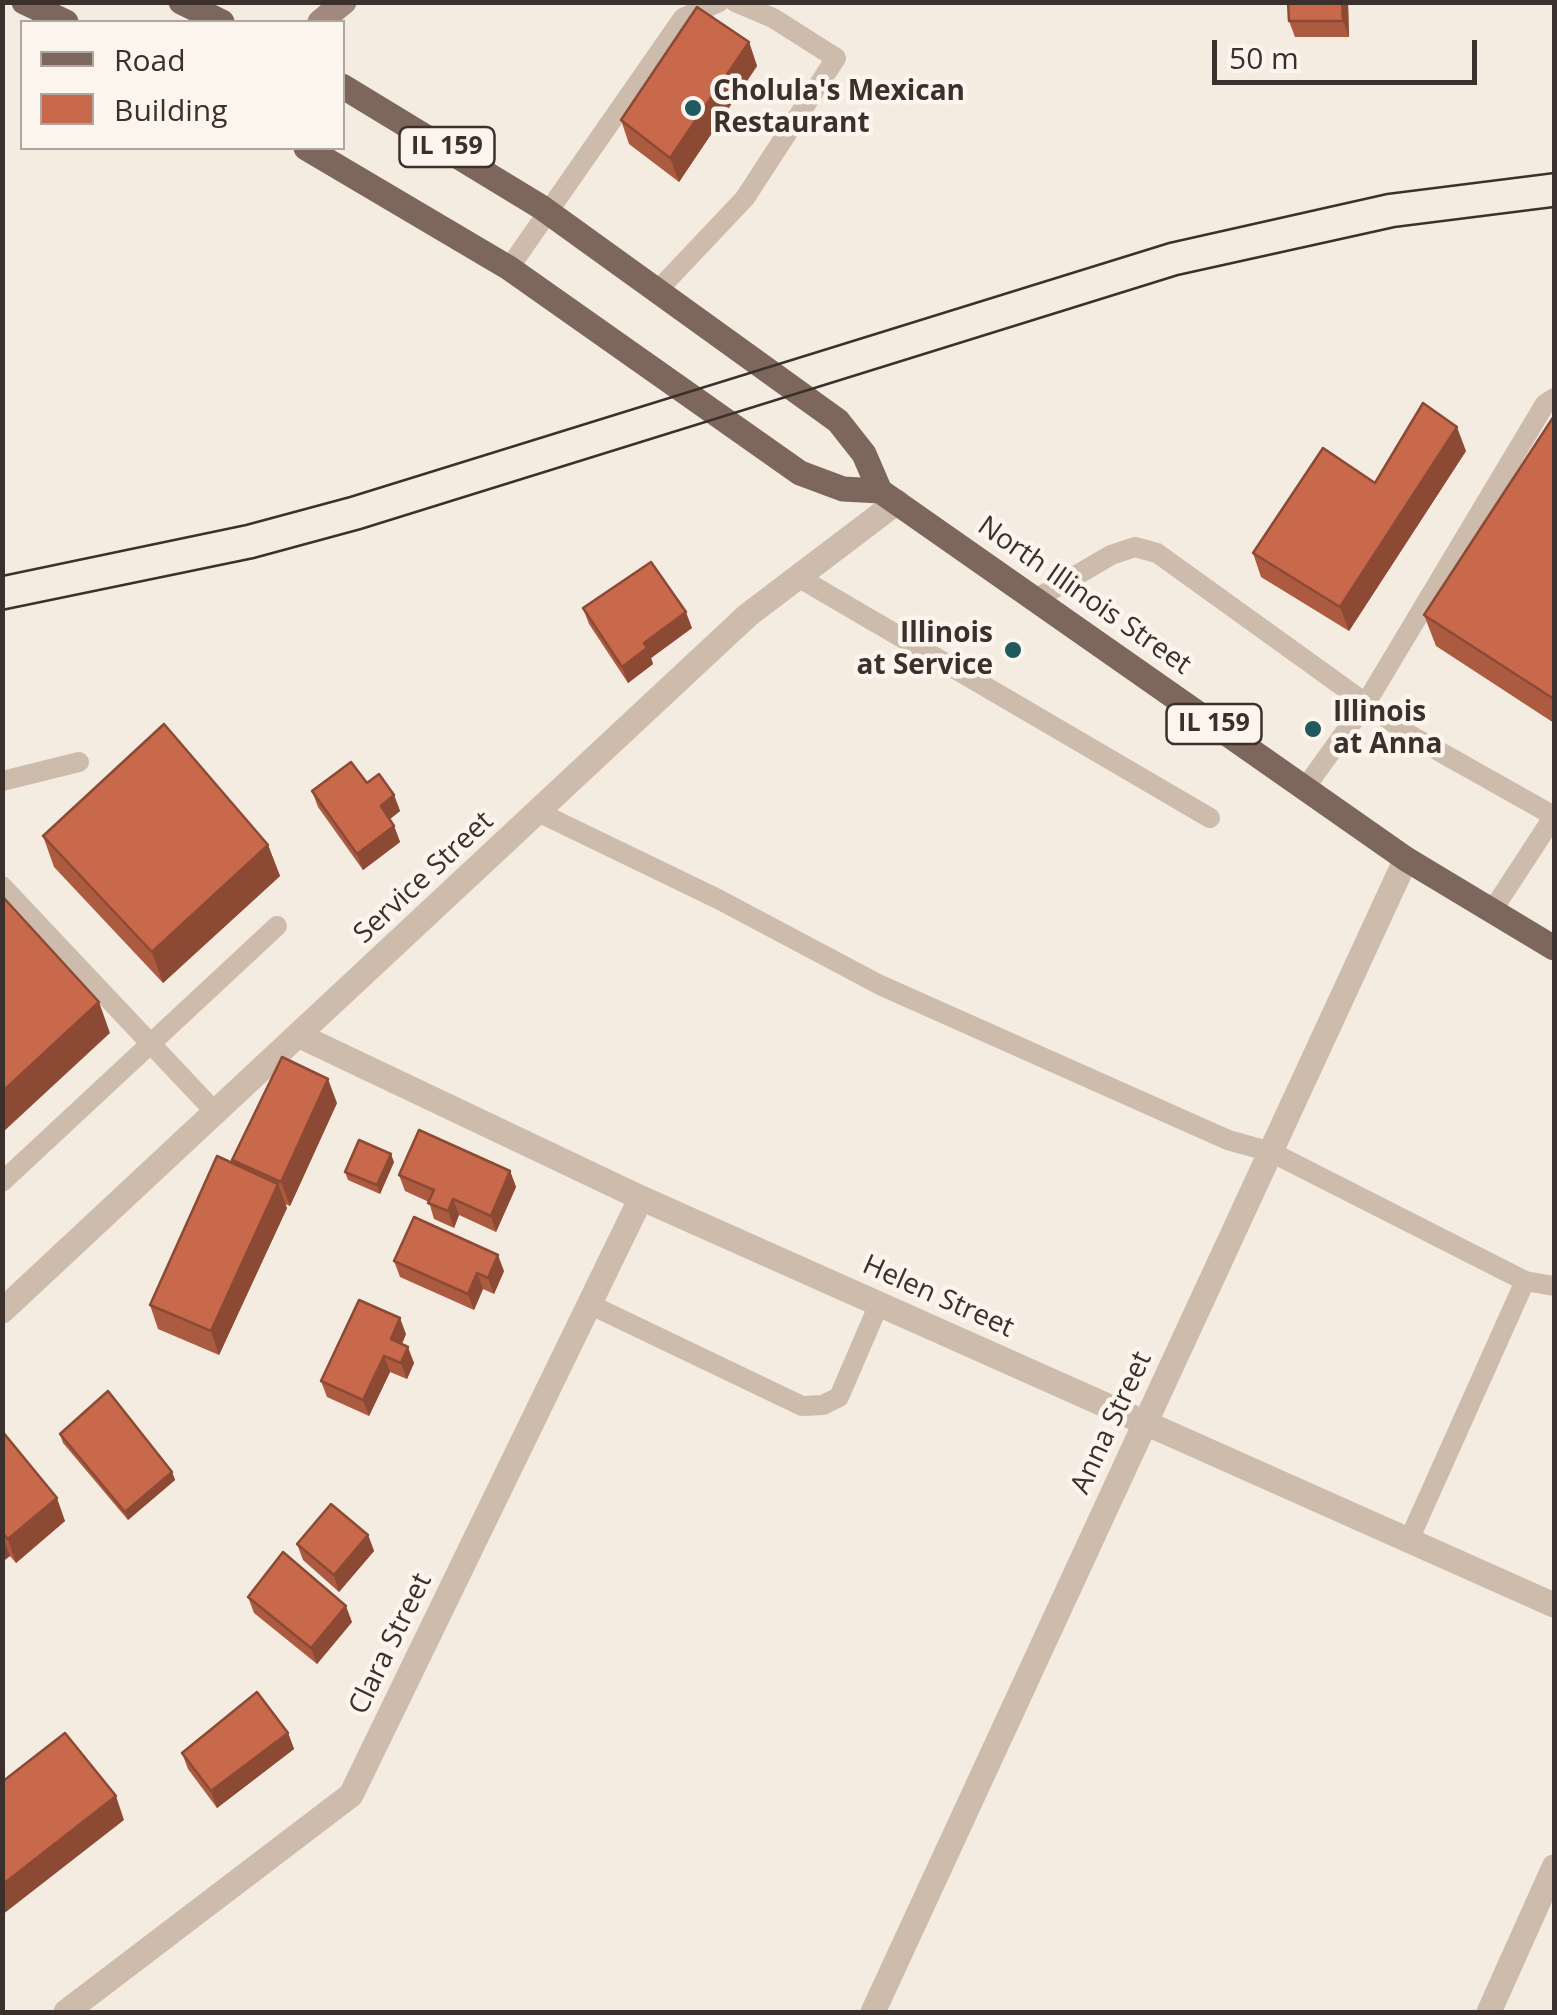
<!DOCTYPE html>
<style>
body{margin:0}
#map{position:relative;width:1557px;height:2015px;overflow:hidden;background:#f4ebe1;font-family:"Open Sans",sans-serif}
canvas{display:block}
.frame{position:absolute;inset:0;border:5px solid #3b302b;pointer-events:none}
.legend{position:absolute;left:20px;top:20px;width:325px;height:130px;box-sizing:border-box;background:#fbf5ee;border:2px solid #aea6a0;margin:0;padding:12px 18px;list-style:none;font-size:30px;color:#3b302b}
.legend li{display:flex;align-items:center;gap:20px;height:50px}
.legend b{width:50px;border:2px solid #aea6a0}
.scale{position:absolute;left:1212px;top:40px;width:265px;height:45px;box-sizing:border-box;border:5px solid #3b302b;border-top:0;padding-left:12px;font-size:30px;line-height:35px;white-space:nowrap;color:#3b302b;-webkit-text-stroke:8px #fbf5ee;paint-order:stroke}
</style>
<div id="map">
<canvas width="1557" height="2015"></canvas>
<div class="frame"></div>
<ul class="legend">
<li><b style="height:12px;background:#7d675c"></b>Road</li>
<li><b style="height:28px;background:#c8694b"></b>Building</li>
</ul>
<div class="scale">50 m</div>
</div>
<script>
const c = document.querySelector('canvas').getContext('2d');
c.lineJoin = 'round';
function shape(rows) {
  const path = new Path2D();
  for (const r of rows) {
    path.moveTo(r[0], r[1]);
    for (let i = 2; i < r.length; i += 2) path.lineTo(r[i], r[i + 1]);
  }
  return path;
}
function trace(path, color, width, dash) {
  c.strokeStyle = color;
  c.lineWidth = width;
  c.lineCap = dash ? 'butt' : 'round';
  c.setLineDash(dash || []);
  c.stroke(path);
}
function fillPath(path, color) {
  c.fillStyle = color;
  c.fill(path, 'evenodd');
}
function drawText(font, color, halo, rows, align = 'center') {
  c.font = font + ' "Open Sans",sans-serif';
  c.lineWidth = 9;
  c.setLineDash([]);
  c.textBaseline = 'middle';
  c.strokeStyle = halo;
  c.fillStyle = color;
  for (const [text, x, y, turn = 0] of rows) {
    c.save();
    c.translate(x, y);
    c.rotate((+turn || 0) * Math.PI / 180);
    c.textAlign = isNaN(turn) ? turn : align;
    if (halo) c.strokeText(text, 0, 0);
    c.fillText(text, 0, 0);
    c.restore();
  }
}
trace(shape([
 [509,268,683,18,719,2],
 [659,289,745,198,836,58,773,18,735,2],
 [798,577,1210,818],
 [1036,599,1111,555,1135,547,1157,553,1410,735,1554,816],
 [2,781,79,762],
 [1305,788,1366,703,1545,404,1554,398],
 [538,812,718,899,880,985,1228,1140,1271,1152,1525,1281,1409,1540],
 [2,886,217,1114],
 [1492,911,1554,816],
 [2,1182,277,926],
 [1525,1281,1554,1286],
 [589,1304,802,1406,823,1405,839,1397,879,1304]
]), '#cdbbac', 20);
trace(shape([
 [300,1036,641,1198,1554,1605],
 [2,1311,748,615,897,502],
 [66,2012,351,1795,641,1198],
 [873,2012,1406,859],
 [1489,2012,1554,1867]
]), '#cdbbac', 25);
trace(shape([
 [320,22,344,2]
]), '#a18a7d', 25);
trace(shape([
 [24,2,66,22],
 [181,2,222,22],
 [342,86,541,207,838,421,864,454,880,491],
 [306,148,509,268,800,473,843,489,880,491,1406,859,1554,948]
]), '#7d675c', 25);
trace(shape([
 [2,576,246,525,350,497,1169,243,1387,194,1554,173],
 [2,610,254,558,361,529,1178,275,1395,227,1554,207]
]), '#3b302b', 2.5);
fillPath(shape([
 [1288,2,1348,2,1349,37,1295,37,1289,21],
 [749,42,757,66,679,182,629,144,621,120],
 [1554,416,1554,723,1436,646,1424,615],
 [1466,451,1349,631,1261,577,1253,553,1375,483],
 [583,608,692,628,651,658,653,664,628,683,589,624],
 [367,783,394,795,400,811,390,819,394,826,400,842,363,870,318,807,312,791],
 [43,836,268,845,280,876,163,983,54,867],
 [337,1103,290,1206,285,1204,287,1208,219,1355,158,1329,150,1305,233,1164,232,1160],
 [394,1162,380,1194,348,1180,345,1172],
 [510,1171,516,1187,496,1232,459,1215,454,1228,434,1219,429,1202,405,1191,399,1175],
 [394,1261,504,1271,494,1294,483,1289,474,1310,400,1277],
 [406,1334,402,1344,414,1363,407,1379,390,1372,369,1416,327,1397,321,1381],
 [2,1431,65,1521,16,1563,10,1556,2,1562],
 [60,1434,172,1472,175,1480,128,1520,63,1443],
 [368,1535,374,1551,339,1592,303,1560,297,1544],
 [248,1597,352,1622,317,1664,254,1613],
 [288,1733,294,1749,217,1808,188,1769,182,1753]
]), '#ac5a40');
fillPath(shape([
 [1342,2,1348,2,1349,37,1343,21],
 [749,42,757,66,679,182,670,158],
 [1457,427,1466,451,1349,631,1340,607],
 [686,612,692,628,651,658,653,664,628,683,622,667,644,643],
 [394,795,400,811,386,822,381,806],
 [394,826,400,842,363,870,357,854],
 [268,845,280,876,163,983,152,952],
 [99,1002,110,1033,2,1133,2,1092],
 [328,1079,337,1103,290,1206,281,1182],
 [391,1154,394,1162,380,1194,377,1185],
 [510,1171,516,1187,496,1232,491,1216],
 [278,1184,287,1208,219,1355,211,1331],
 [453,1199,459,1215,454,1228,448,1211],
 [498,1255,504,1271,494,1294,488,1278],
 [477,1273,483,1289,474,1310,468,1294],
 [400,1318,406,1334,397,1355,391,1339],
 [408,1347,414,1363,407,1379,401,1363],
 [384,1356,390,1372,369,1416,363,1400],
 [172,1472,175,1480,128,1520,125,1512],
 [57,1498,65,1521,16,1563,8,1539],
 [2,1535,10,1556,2,1562],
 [368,1535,374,1551,339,1592,334,1575],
 [346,1606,352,1622,317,1664,311,1648],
 [288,1733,294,1749,217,1808,211,1791],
 [116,1796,124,1820,2,1915,2,1885]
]), '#8c4a34');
const building = shape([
 [1288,2,1342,2,1343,21,1289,21,1288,2],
 [697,7,749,42,670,158,621,120,697,7],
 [1423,403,1457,427,1340,607,1253,553,1323,448,1375,483,1423,403],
 [1554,416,1554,699,1424,615,1554,416],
 [651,562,686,612,644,643,647,648,622,667,583,608,651,562],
 [164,724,268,845,152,952,43,836,164,724],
 [351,762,367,783,379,774,394,795,381,806,394,826,357,854,312,791,351,762],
 [2,896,99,1002,2,1092,2,896],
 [282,1057,328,1079,281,1182,232,1160,282,1057],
 [419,1130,510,1171,491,1216,453,1199,448,1211,428,1203,434,1190,399,1175,419,1130],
 [359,1140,391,1154,377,1185,345,1172,359,1140],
 [217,1156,278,1184,211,1331,150,1305,217,1156],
 [414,1217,498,1255,488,1278,477,1273,468,1294,394,1261,414,1217],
 [359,1300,400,1318,391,1339,408,1347,401,1363,384,1356,363,1400,321,1381,359,1300],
 [108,1391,172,1472,125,1512,60,1434,108,1391],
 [2,1431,57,1498,8,1539,2,1533,2,1431],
 [331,1504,368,1535,334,1575,297,1544,331,1504],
 [283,1552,346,1606,311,1648,248,1597,283,1552],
 [257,1692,288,1733,211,1791,182,1753,257,1692],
 [65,1733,116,1796,2,1885,2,1782,65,1733]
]);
fillPath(building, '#c8694b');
trace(building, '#8c4a34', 2.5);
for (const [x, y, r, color] of [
 [693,108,10,"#1f5a5e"],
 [1013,650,10,"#1f5a5e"],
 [1313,729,10,"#1f5a5e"]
]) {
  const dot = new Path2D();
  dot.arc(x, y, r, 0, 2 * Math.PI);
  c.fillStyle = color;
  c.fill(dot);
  trace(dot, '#fbf5ee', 4);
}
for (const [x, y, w] of [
 [447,147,95],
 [1214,724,95]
]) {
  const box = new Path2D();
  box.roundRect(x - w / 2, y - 20, w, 40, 8);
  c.fillStyle = '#fbf5ee';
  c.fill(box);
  trace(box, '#3b302b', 2.5);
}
drawText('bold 25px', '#3b302b', null, [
 ["IL 159",447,147],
 ["IL 159",1214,724]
]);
drawText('bold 28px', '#3b302b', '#fbf5ee', [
 ["Cholula's Mexican",713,92],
 ["Restaurant",713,124],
 ["Illinois",993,634,"right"],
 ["at Service",993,666,"right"],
 ["Illinois",1333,713],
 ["at Anna",1333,745]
], 'left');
drawText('28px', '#3b302b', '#fbf5ee', [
 ["North Illinois Street",1084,596,35],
 ["Service Street",424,878,-43],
 ["Helen Street",938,1297,24],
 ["Anna Street",1112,1423,-65],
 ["Clara Street",391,1644,-64]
]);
</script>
